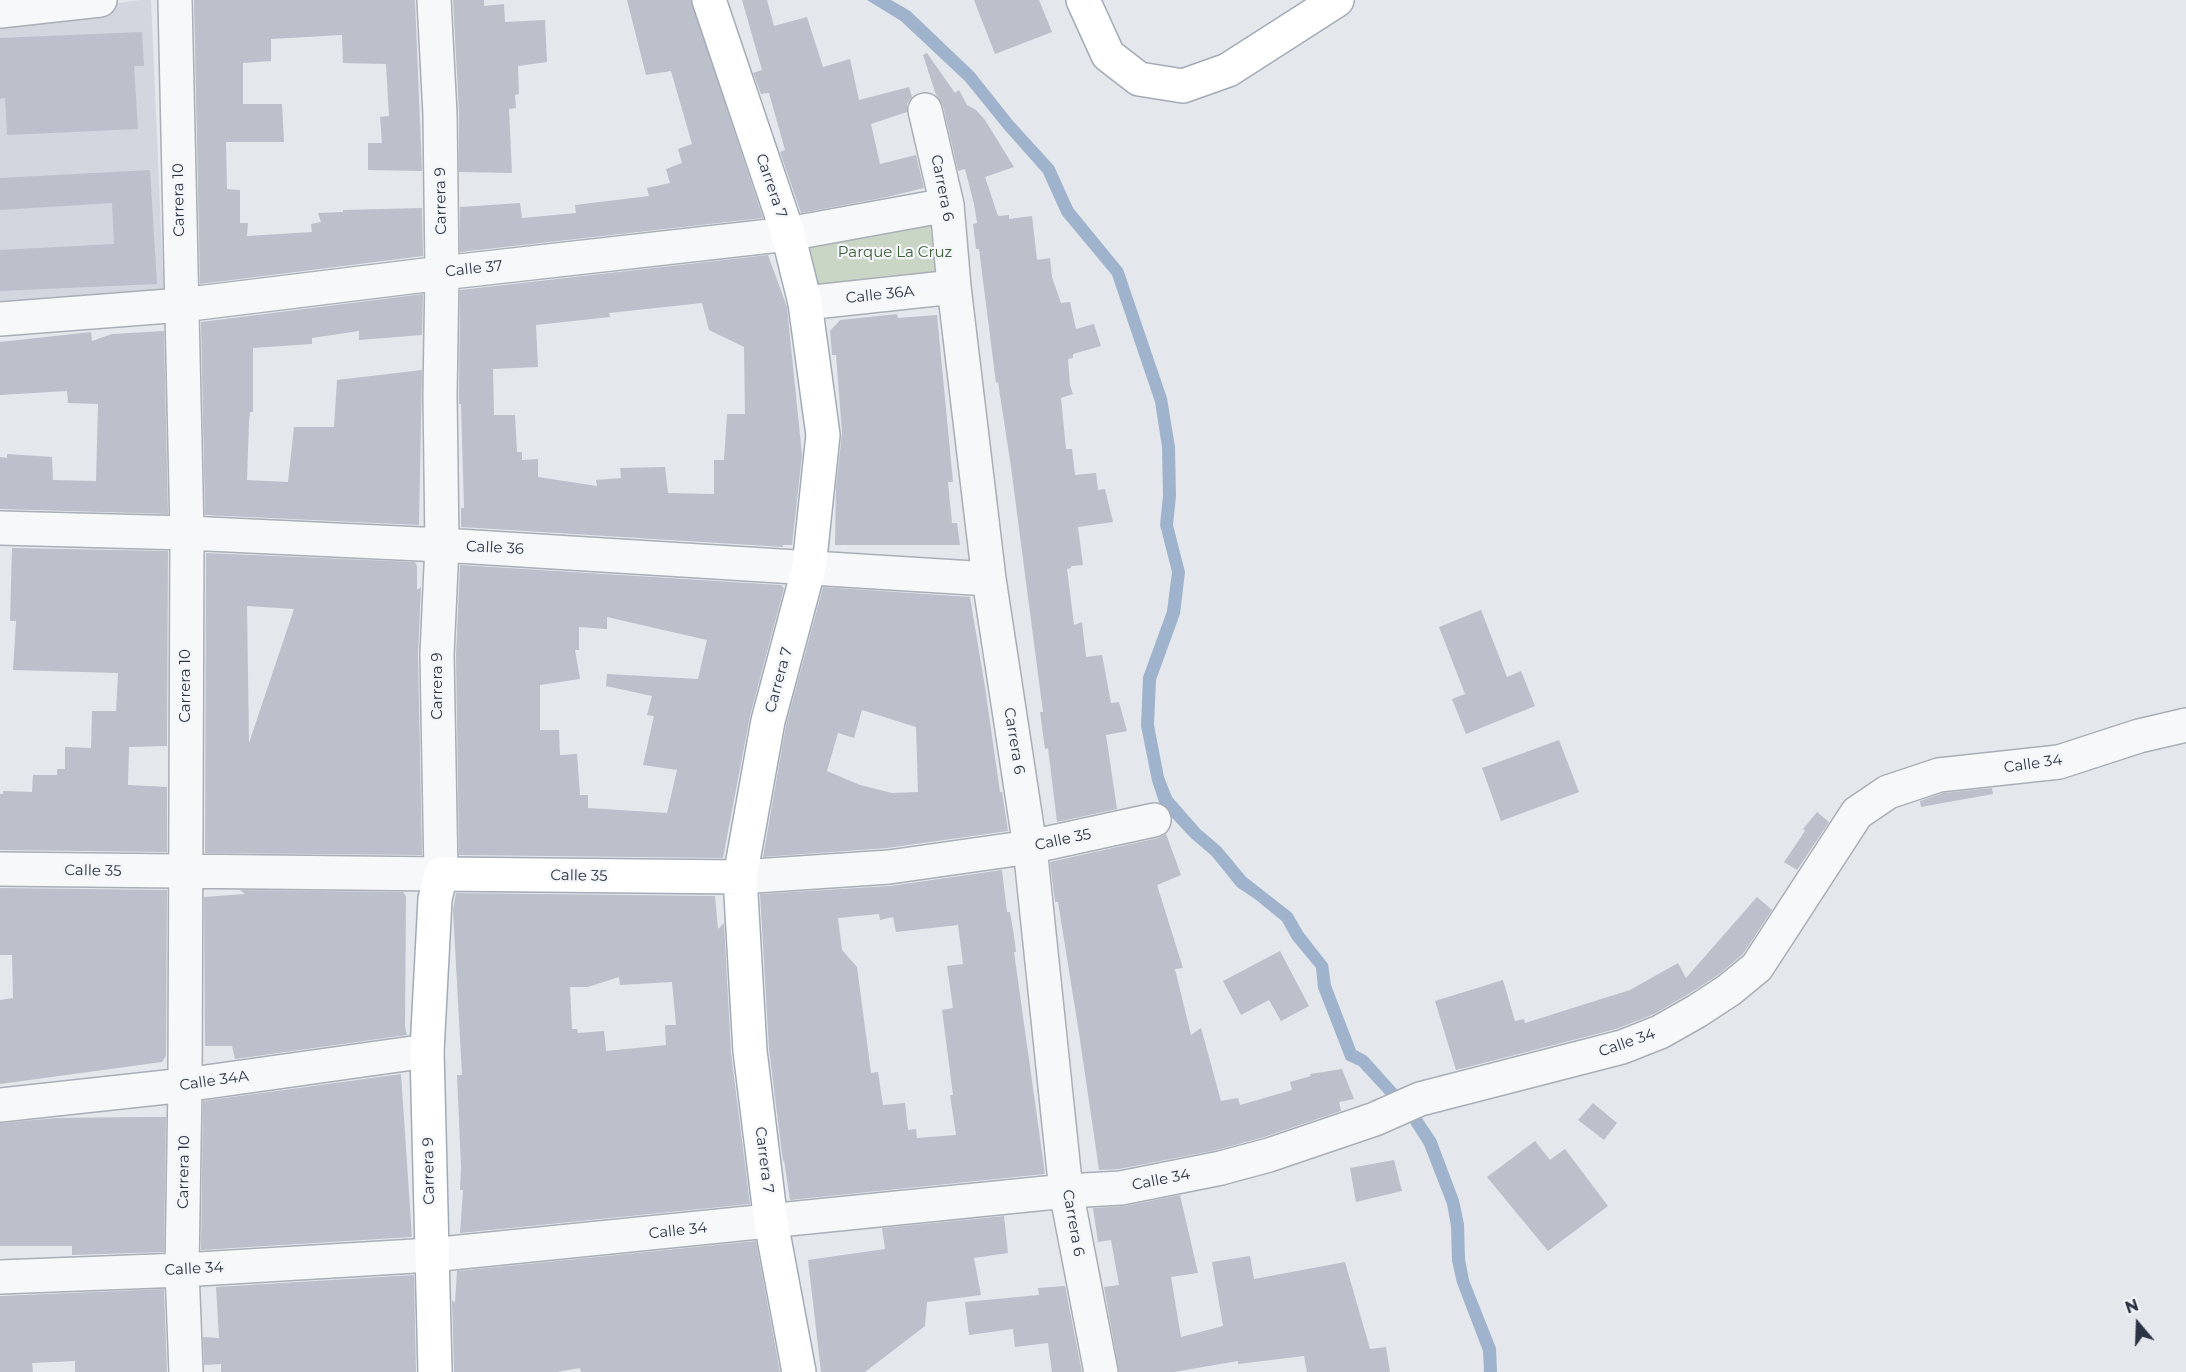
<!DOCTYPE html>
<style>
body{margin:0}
#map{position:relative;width:2186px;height:1372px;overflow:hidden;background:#e4e7ec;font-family:Montserrat,sans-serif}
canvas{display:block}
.north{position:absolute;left:2108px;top:1294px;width:60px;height:60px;-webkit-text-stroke:4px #f4f6f9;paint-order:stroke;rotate:341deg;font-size:16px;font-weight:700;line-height:24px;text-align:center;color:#2b3445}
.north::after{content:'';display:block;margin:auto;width:21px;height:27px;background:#2b3445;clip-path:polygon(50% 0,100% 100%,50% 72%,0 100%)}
</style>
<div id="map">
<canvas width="2186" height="1372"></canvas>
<div class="north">N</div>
</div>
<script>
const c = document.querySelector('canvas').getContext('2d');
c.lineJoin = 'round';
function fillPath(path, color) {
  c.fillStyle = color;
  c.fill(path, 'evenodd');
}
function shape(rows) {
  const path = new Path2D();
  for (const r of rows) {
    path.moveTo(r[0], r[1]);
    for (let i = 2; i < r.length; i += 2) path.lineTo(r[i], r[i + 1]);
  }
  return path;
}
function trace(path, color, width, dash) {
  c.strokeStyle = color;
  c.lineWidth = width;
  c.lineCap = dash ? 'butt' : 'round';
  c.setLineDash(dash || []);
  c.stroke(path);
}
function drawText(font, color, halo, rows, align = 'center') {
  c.font = font + ' Montserrat,sans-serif';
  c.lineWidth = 4.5;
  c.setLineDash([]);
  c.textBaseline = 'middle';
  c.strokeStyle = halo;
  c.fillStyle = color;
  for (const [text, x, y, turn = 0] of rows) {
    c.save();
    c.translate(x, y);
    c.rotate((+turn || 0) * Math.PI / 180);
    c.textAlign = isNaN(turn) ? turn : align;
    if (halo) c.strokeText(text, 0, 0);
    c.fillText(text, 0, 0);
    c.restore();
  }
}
fillPath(shape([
 [140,0,151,0,164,299,0,312,0,19]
]), '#d2d6de');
fillPath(shape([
 [931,212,942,282,812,296,795,237]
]), '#c9d6c5');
fillPath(shape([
 [867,0,891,0,910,11,974,72,1013,121,1054,166,1073,208,1123,269,1167,398,1175,447,1176,496,1173,525,1185,572,1180,614,1156,680,1154,725,1164,777,1172,797,1200,829,1221,847,1246,877,1292,913,1303,932,1328,964,1331,985,1356,1050,1367,1056,1420,1115,1436,1139,1459,1200,1464,1224,1465,1259,1469,1280,1496,1348,1497,1372,1484,1372,1483,1351,1457,1283,1452,1261,1451,1226,1447,1204,1424,1145,1410,1123,1383,1092,1359,1066,1346,1060,1318,988,1316,968,1292,939,1282,921,1255,899,1237,887,1212,856,1191,838,1160,805,1152,781,1141,726,1143,677,1167,611,1172,572,1160,525,1163,496,1162,447,1155,402,1112,275,1062,215,1043,173,1004,129,965,81,901,21]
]), '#9fb4cc');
fillPath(shape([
 [194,0,415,0,422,171,368,170,368,143,382,143,380,117,389,116,386,64,343,63,342,35,271,39,271,61,243,63,243,104,282,104,284,142,226,142,227,189,240,190,240,223,248,223,247,236,312,232,311,224,321,222,318,213,343,212,343,210,422,208,423,256,200,284],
 [453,0,484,0,484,6,504,4,505,22,545,20,547,62,518,66,519,94,515,95,516,108,509,109,512,173,459,172,459,113],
 [627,0,691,0,763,218,460,252,460,207,520,203,522,218,576,213,575,205,649,196,647,188,670,183,666,169,682,163,678,149,692,144,671,71,646,75],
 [742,0,767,0,774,26,807,17,823,67,850,59,859,100,909,87,912,97,907,104,907,112,871,124,880,164,916,155,924,188,887,197,801,213,780,152,785,150,769,93,761,94,753,73,762,70],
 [974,0,1039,0,1052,32,995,54],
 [142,32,144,66,134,66,138,129,7,135,5,98,0,99,0,38],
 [927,53,955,93,959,90,967,105,976,110,985,120,1014,167,985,177,998,216,1009,215,1009,219,1032,216,1037,260,1050,258,1052,277,1061,303,1070,302,1076,329,1094,324,1101,346,1073,354,1073,358,1068,359,1070,385,1073,394,1061,398,1066,449,1072,449,1075,475,1096,473,1098,490,1105,489,1113,522,1078,527,1083,565,1071,566,1071,568,1067,569,1074,625,1082,622,1086,657,1102,655,1111,703,1119,702,1127,731,1106,735,1117,809,1057,822,1048,748,1045,749,1040,712,1043,712,1011,467,998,382,996,383,979,249,976,249,973,224,977,223,974,204,965,169,958,171,943,106,936,95,923,55],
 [150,170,157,284,0,291,0,250,114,244,112,203,0,210,0,178],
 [768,255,787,307,802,455,792,545,783,545,783,547,461,527,461,508,464,508,461,404,459,404,459,395,460,290],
 [702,303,709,330,744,347,745,414,727,414,724,460,714,460,714,494,668,493,665,467,620,468,621,478,596,480,597,486,538,477,538,459,522,460,522,452,517,452,515,415,494,415,493,369,538,367,536,325,610,317,609,313],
 [423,294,422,335,359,340,359,331,312,338,312,344,253,348,253,412,250,412,249,422,247,480,288,482,294,427,334,427,337,380,422,370,419,525,205,515,201,322],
 [897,314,898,318,937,315,953,482,948,482,952,523,957,523,960,545,835,545,836,487,842,433,836,355,832,355,830,331,840,320],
 [164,331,168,514,0,509,0,457,7,458,7,454,52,457,53,480,96,481,98,404,68,403,67,391,0,395,0,342,91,332,92,341,112,334],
 [12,548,168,551,167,746,129,747,128,785,167,787,167,852,0,850,0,794,3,794,3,791,32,792,33,775,57,775,57,769,65,769,65,747,91,748,92,711,116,711,118,673,13,670,16,621,10,621],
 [206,553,415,562,417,566,417,590,421,587,418,655,422,855,205,853],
 [247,606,294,609,249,743],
 [460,565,781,585,784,588,750,716,723,858,459,855,456,655],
 [607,617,707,640,698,679,607,674,606,686,652,696,647,715,654,716,643,765,677,770,667,813,588,808,588,795,580,795,577,754,560,755,559,730,540,730,540,685,580,679,575,650,579,650,579,627,607,629],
 [823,587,970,597,985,687,1000,792,1002,792,1008,831,887,848,763,857,786,725],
 [862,710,916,727,918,792,892,793,860,785,827,771,838,733,854,738],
 [1481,610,1507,677,1521,671,1535,706,1466,734,1452,699,1465,694,1439,627],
 [1559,740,1579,792,1501,821,1482,768],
 [1992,788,1993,794,1921,807,1920,801,1943,793],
 [1817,812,1829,822,1797,870,1784,862,1805,831,1803,829],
 [1166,834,1181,875,1157,885,1183,968,1175,969,1191,1035,1201,1028,1221,1101,1238,1098,1240,1105,1292,1090,1290,1082,1311,1076,1310,1074,1342,1069,1354,1099,1339,1102,1341,1111,1264,1137,1217,1150,1119,1169,1099,1170,1079,1033,1058,902,1055,902,1050,862,1158,838],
 [1002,870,1007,912,1010,912,1014,936,1016,952,1014,952,1045,1174,790,1200,784,1160,783,1162,769,1049,760,894,890,886],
 [879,914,880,920,893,917,896,932,958,925,963,964,947,966,953,1008,942,1010,953,1095,950,1095,956,1135,917,1138,916,1129,908,1130,905,1103,883,1105,878,1072,871,1073,857,967,842,950,838,918],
 [0,888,167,890,166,1056,162,1062,0,1084,0,1000,13,998,12,955,0,955],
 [240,890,403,892,406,896,405,1027,407,1035,235,1059,232,1046,205,1046,204,897,245,894],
 [456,893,715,896,718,929,724,923,731,1053,750,1204,460,1233,463,1190,460,1190,461,1167,457,1075,462,1075,453,910],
 [619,977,620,985,672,982,676,1025,665,1025,666,1045,606,1051,604,1031,578,1033,577,1029,572,1029,570,987,588,987],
 [1757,897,1772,910,1743,954,1718,975,1687,995,1652,1015,1616,1029,1456,1070,1435,1001,1503,980,1515,1021,1524,1019,1525,1023,1630,990,1678,963,1686,978],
 [1280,951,1309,1006,1281,1021,1269,1000,1241,1015,1223,981],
 [401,1074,412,1237,201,1250,203,1101],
 [1593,1103,1617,1123,1604,1140,1578,1120],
 [143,1117,166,1117,164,1252,72,1255,72,1246,0,1246,0,1123,57,1118],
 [1535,1141,1550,1160,1565,1149,1608,1206,1548,1251,1487,1177],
 [1394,1160,1402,1191,1356,1202,1350,1168],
 [1180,1195,1198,1273,1171,1277,1181,1337,1223,1326,1212,1262,1250,1256,1254,1279,1345,1262,1370,1349,1386,1347,1390,1372,1307,1372,1304,1356,1238,1364,1238,1361,1174,1372,1119,1372,1104,1287,1119,1285,1111,1240,1098,1242,1093,1208,1125,1206],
 [1004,1216,1008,1253,974,1258,981,1295,927,1302,925,1326,865,1372,821,1372,808,1260,885,1249,882,1228],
 [756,1241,780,1372,581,1372,580,1368,557,1372,454,1372,452,1300,455,1303,457,1271],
 [414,1275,416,1372,221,1372,221,1364,204,1365,203,1337,219,1338,216,1287],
 [1065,1286,1082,1372,1052,1372,1048,1343,1015,1347,1013,1329,969,1335,965,1302,1039,1295,1038,1288],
 [164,1289,167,1372,75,1372,75,1361,32,1363,33,1372,0,1372,0,1296]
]), '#bbc0ca');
const minor = shape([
 [175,0,187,533,185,1085,182,1270,186,1372],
 [0,11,100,0],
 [925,110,947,205,954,287,989,579,1030,847,1066,1191,1101,1372],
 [805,303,954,287],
 [0,319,182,305,442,273,788,234,947,205],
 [0,528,187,533,442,545,989,579],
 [0,869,441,874,437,655,442,545,440,395,442,273,440,114,434,0],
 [740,877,889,867,1030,847,1154,820],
 [0,1105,185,1085,427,1051],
 [0,1277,182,1270,431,1255,1066,1191,1121,1188,1221,1168,1269,1155,1375,1119,1420,1099,1622,1047,1660,1032,1697,1011,1729,990,1757,967,1857,813,1888,792,1939,775,2059,762,2139,736,2186,725]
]);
const major = shape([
 [709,0,788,234,805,303,823,435,809,567,768,721,740,877,750,1051,771,1222,799,1372],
 [1083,0,1108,55,1139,79,1183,86,1228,70,1337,0],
 [435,1372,427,1051,435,899,441,874,740,877]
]);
trace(minor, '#a9aeb7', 36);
trace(major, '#a3abb8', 36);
trace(minor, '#f7f8fa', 33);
trace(major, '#fff', 33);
drawText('15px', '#2b3445', '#f4f6f9', [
 ["Carrera 7",771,186,71],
 ["Carrera 6",942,188,79],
 ["Carrera 10",179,200,-91],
 ["Carrera 9",441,201,-91],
 ["Calle 37",474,269,-6],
 ["Calle 36A",880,295,-6],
 ["Calle 36",495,548,3],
 ["Carrera 7",779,680,-75],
 ["Carrera 10",186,686,-90],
 ["Carrera 9",438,686,-90],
 ["Carrera 6",1014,741,81],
 ["Calle 34",2033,764,-8],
 ["Calle 35",1063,840,-12],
 ["Calle 35",93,871,1],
 ["Calle 35",579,876,1],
 ["Calle 34",1627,1043,-19],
 ["Calle 34A",214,1081,-8],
 ["Carrera 7",764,1160,83],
 ["Carrera 9",429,1171,-91],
 ["Carrera 10",184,1172,-89],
 ["Calle 34",1161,1180,-11],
 ["Carrera 6",1073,1223,80],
 ["Calle 34",678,1231,-6],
 ["Calle 34",194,1269,-3]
]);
drawText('15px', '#3f6138', '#f4f6f9', [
 ["Parque La Cruz",895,253]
]);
</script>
